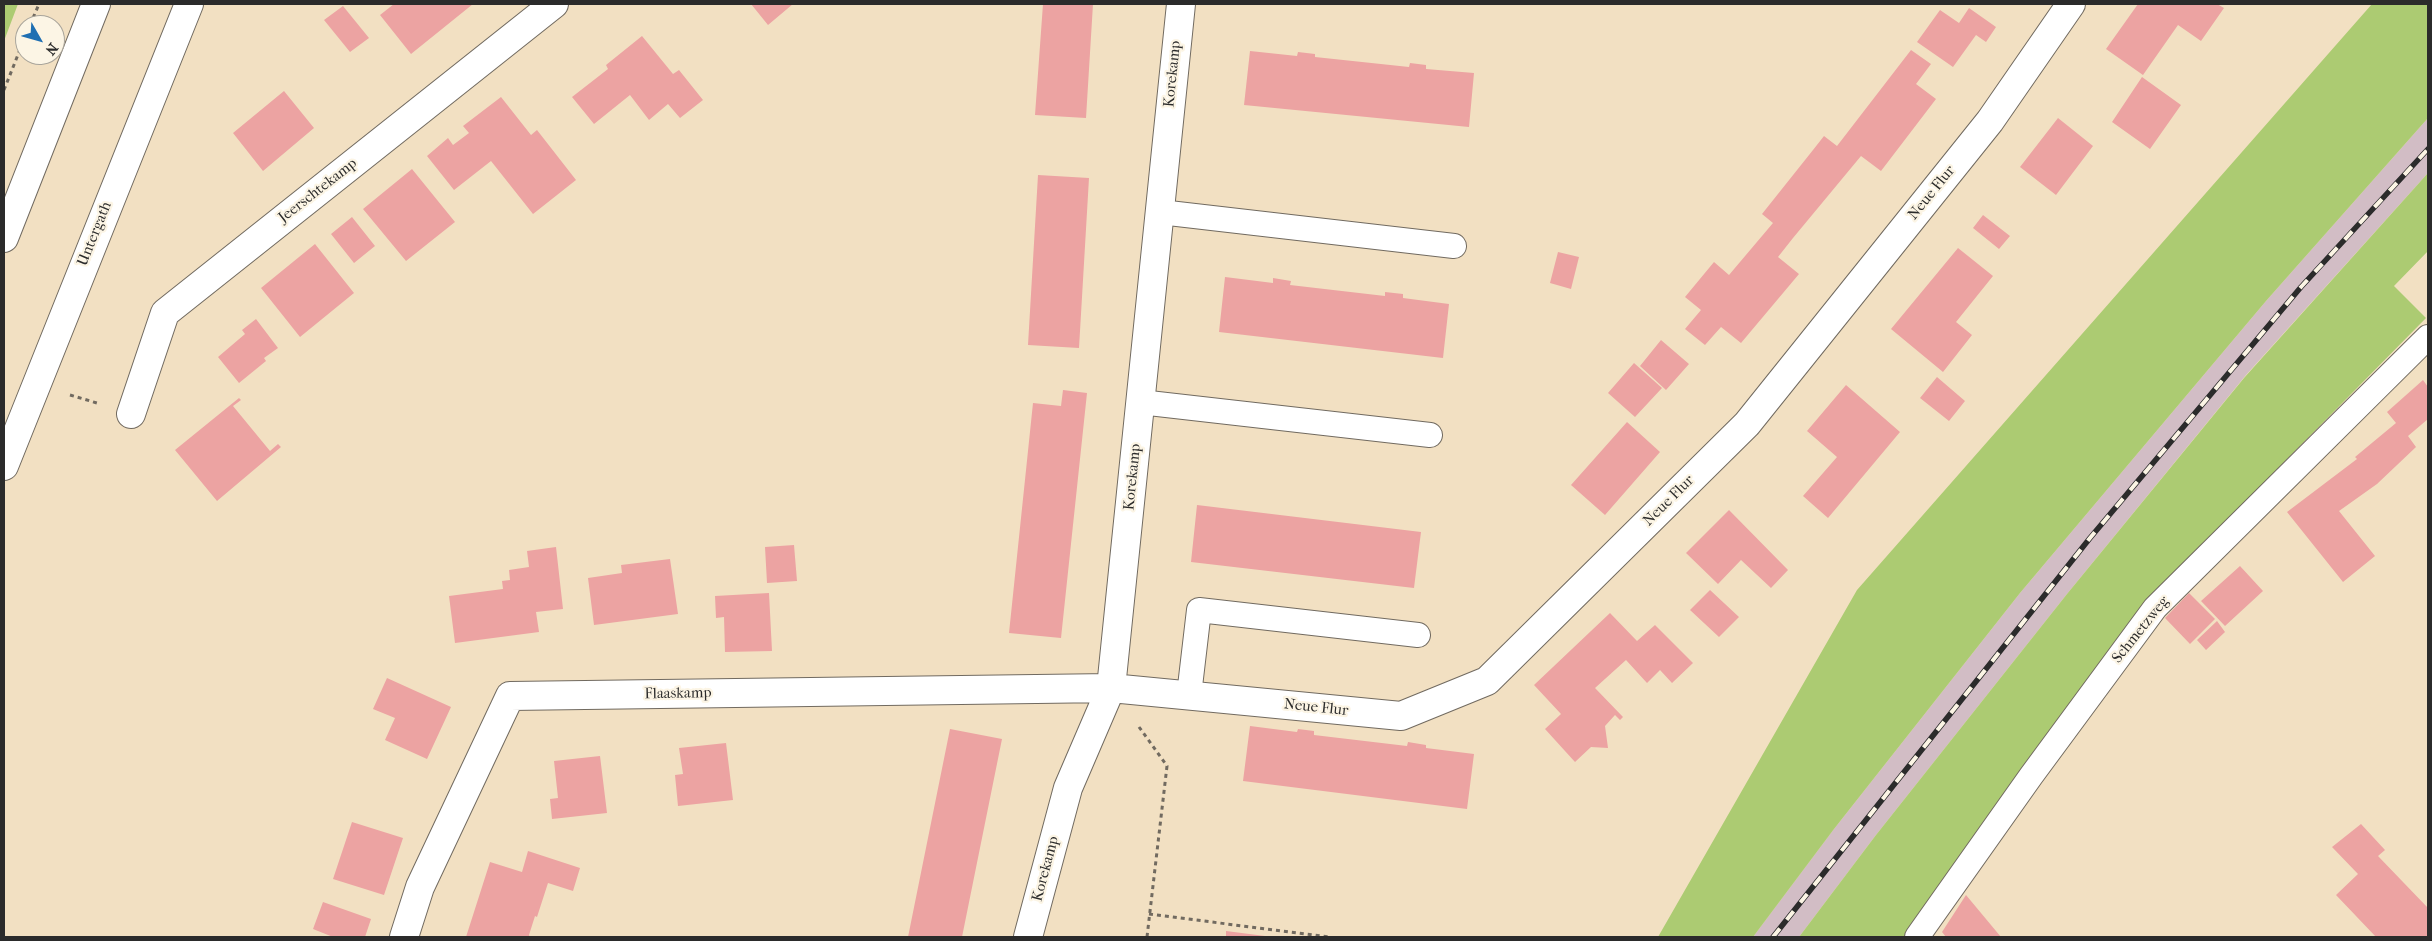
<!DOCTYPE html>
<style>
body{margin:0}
#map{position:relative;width:2432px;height:941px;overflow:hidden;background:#f2e0c2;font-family:"IM FELL French Canon",serif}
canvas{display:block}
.frame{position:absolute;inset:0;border:5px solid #2b2b2b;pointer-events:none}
.north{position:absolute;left:15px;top:15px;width:50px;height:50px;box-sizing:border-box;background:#fcf5e5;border:1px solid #a8a49b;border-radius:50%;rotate:128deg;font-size:14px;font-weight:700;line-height:20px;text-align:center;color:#2b2b2b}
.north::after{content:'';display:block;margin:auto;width:18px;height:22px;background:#1f6fb2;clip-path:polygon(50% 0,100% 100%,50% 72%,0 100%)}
</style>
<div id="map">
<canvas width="2432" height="941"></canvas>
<div class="frame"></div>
<div class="north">N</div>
</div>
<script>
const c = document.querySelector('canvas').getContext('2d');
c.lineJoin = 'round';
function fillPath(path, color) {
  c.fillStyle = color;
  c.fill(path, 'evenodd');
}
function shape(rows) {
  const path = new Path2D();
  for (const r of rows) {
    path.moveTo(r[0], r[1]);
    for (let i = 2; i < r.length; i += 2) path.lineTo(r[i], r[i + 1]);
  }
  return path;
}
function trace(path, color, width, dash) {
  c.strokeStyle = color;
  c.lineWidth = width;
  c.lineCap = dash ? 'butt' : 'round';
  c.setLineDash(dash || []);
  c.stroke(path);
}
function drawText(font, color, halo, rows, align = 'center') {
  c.font = font + ' "IM FELL French Canon",serif';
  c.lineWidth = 4.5;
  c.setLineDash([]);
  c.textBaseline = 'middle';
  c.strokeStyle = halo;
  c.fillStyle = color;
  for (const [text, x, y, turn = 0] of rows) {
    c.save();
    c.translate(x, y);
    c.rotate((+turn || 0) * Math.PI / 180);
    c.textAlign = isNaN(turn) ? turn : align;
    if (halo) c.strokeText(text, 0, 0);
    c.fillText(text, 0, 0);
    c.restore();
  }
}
fillPath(shape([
 [2428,118,2428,173,2246,375,2067,594,1876,835,1799,937,1753,937,1834,829,2020,593,2266,301]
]), '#d2bdc5');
fillPath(shape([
 [4,4,18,4,4,41],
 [2372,4,2428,4,2428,118,2266,301,2020,593,1834,829,1753,937,1658,937,1857,590],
 [2428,173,2428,251,2394,286,2426,318,2152,596,1906,937,1799,937,1876,835,2067,594,2244,378]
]), '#accb72');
fillPath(shape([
 [394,4,473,4,411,54,380,15],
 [751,4,793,4,768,25],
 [1043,4,1093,4,1086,118,1035,115],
 [2138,4,2217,4,2224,8,2201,41,2178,25,2143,75,2106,49],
 [343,6,369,38,350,52,324,20],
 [1969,8,1996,27,1986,42,1976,35,1953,67,1917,42,1940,10,1959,23],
 [642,36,673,74,679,70,703,100,680,118,668,104,649,120,630,95,594,124,572,97,608,69,606,65],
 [1911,50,1931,64,1916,84,1936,99,1881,171,1861,156,1793,238,1778,257,1799,274,1741,343,1721,327,1705,345,1685,329,1701,310,1685,297,1714,262,1729,275,1773,223,1762,214,1813,150,1824,136,1837,146],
 [1250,51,1297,56,1298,52,1315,54,1315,57,1409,67,1410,63,1426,65,1426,69,1474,73,1469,127,1244,105],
 [2142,77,2181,105,2150,149,2112,122],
 [284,91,314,128,263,171,233,133],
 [501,97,531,135,537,130,576,180,533,214,491,161,454,190,427,156,448,138,453,145,469,133,463,126],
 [2058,118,2093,146,2056,195,2020,167],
 [412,169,455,222,406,261,363,209],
 [1038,175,1089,178,1079,348,1028,345],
 [1983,215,2010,236,1999,249,1973,228],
 [352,217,375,246,354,263,331,234],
 [315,244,354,293,300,337,261,288],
 [1958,248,1993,276,1956,322,1972,335,1943,372,1891,329],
 [1558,252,1579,257,1571,289,1550,283],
 [1225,277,1273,283,1273,278,1291,281,1290,285,1385,296,1385,292,1403,294,1403,298,1449,304,1443,358,1219,332],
 [256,319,278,348,264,358,266,361,239,383,218,357,245,334,242,330],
 [1661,340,1689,364,1666,390,1640,366],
 [1634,363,1662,388,1635,417,1608,393],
 [1937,377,1965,401,1949,421,1920,398],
 [2423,380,2428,387,2428,419,2408,436,2416,447,2377,484,2339,511,2375,556,2343,582,2287,512,2357,459,2355,457,2396,423,2387,412],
 [1846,385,1900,432,1828,518,1803,496,1837,457,1807,431],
 [1063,390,1087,393,1061,638,1009,633,1033,403,1061,406],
 [239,398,241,400,233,406,270,451,278,444,281,447,217,501,175,450],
 [1627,422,1660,452,1605,515,1571,485],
 [1197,505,1421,532,1414,588,1191,562],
 [1729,510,1788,570,1771,588,1741,560,1718,584,1686,553],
 [794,545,797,581,767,583,765,547],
 [556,547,563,609,536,612,539,632,455,643,449,596,503,589,502,581,510,580,509,570,529,567,527,551],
 [670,559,678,614,594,625,588,578,622,573,621,565],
 [2240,566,2263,591,2225,626,2201,601],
 [1710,590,1739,617,1719,637,1690,610],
 [769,593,772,651,725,652,724,617,716,618,715,596],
 [2189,593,2215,619,2190,644,2165,618],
 [1610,613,1637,641,1655,625,1693,663,1672,683,1660,670,1647,683,1626,660,1595,688,1623,717,1620,720,1615,715,1605,726,1608,748,1591,747,1575,762,1545,729,1561,714,1534,685],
 [2217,621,2225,632,2206,650,2197,640],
 [387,678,451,707,427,759,385,740,395,718,373,709],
 [1250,726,1297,732,1298,729,1314,731,1314,735,1407,746,1408,742,1426,745,1426,748,1474,754,1467,809,1243,781],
 [950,729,1002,739,962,937,908,937],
 [726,743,733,800,678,806,675,775,683,774,679,748],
 [600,756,607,813,552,819,550,799,558,798,554,761],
 [352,822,403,838,384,895,333,879],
 [2361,824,2385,850,2378,856,2428,908,2428,937,2376,937,2336,895,2358,874,2332,847],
 [528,851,580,868,573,891,548,883,537,917,535,916,529,935,530,937,466,937,490,862,522,872],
 [1966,895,2001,937,1946,937,1942,932],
 [323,902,371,919,365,937,333,937,313,929],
 [1226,931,1265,936,1265,937,1226,937]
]), '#eca3a2');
const lane = shape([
 [1160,212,1454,246],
 [1140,402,1430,435],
 [1189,695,1199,610,1418,635],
 [1917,937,2031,776,2155,608,2428,337]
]);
const street = shape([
 [131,414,165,313,554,4],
 [404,937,420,887,510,696,1111,688,1401,716,1487,681,1747,424,1990,121,2071,4],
 [1028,937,1068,788,1111,688,1181,4]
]);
const primary = shape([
 [4,238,96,4],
 [4,466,189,4]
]);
trace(lane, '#716a60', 26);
trace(street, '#716a60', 30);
trace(primary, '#716a60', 30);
trace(shape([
 [30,25,39,4],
 [4,90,25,37],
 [70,395,97,403],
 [1139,727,1167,766,1147,937],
 [1149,914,1329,937]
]), '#716a60', 3, [4, 4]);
trace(lane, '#fff', 24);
trace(street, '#fff', 28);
trace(primary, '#fff', 28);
const rail = shape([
 [1773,937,2090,538,2301,287,2428,149]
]);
trace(rail, '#2b2b2b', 5.5);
trace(rail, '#fcf5e5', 4, [11]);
drawText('15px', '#2b2b2b', '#fcf5e5', [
 ["Korekamp",1173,74,-84],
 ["Jeerschtekamp",318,191,-38],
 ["Neue Flur",1932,193,-51],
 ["Untergath",95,234,-68],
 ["Korekamp",1133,477,-84],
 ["Neue Flur",1669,501,-45],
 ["Schmetzweg",2141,630,-51],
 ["Flaaskamp",678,694,-1],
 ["Neue Flur",1316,708,6],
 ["Korekamp",1046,869,-75]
]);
</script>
